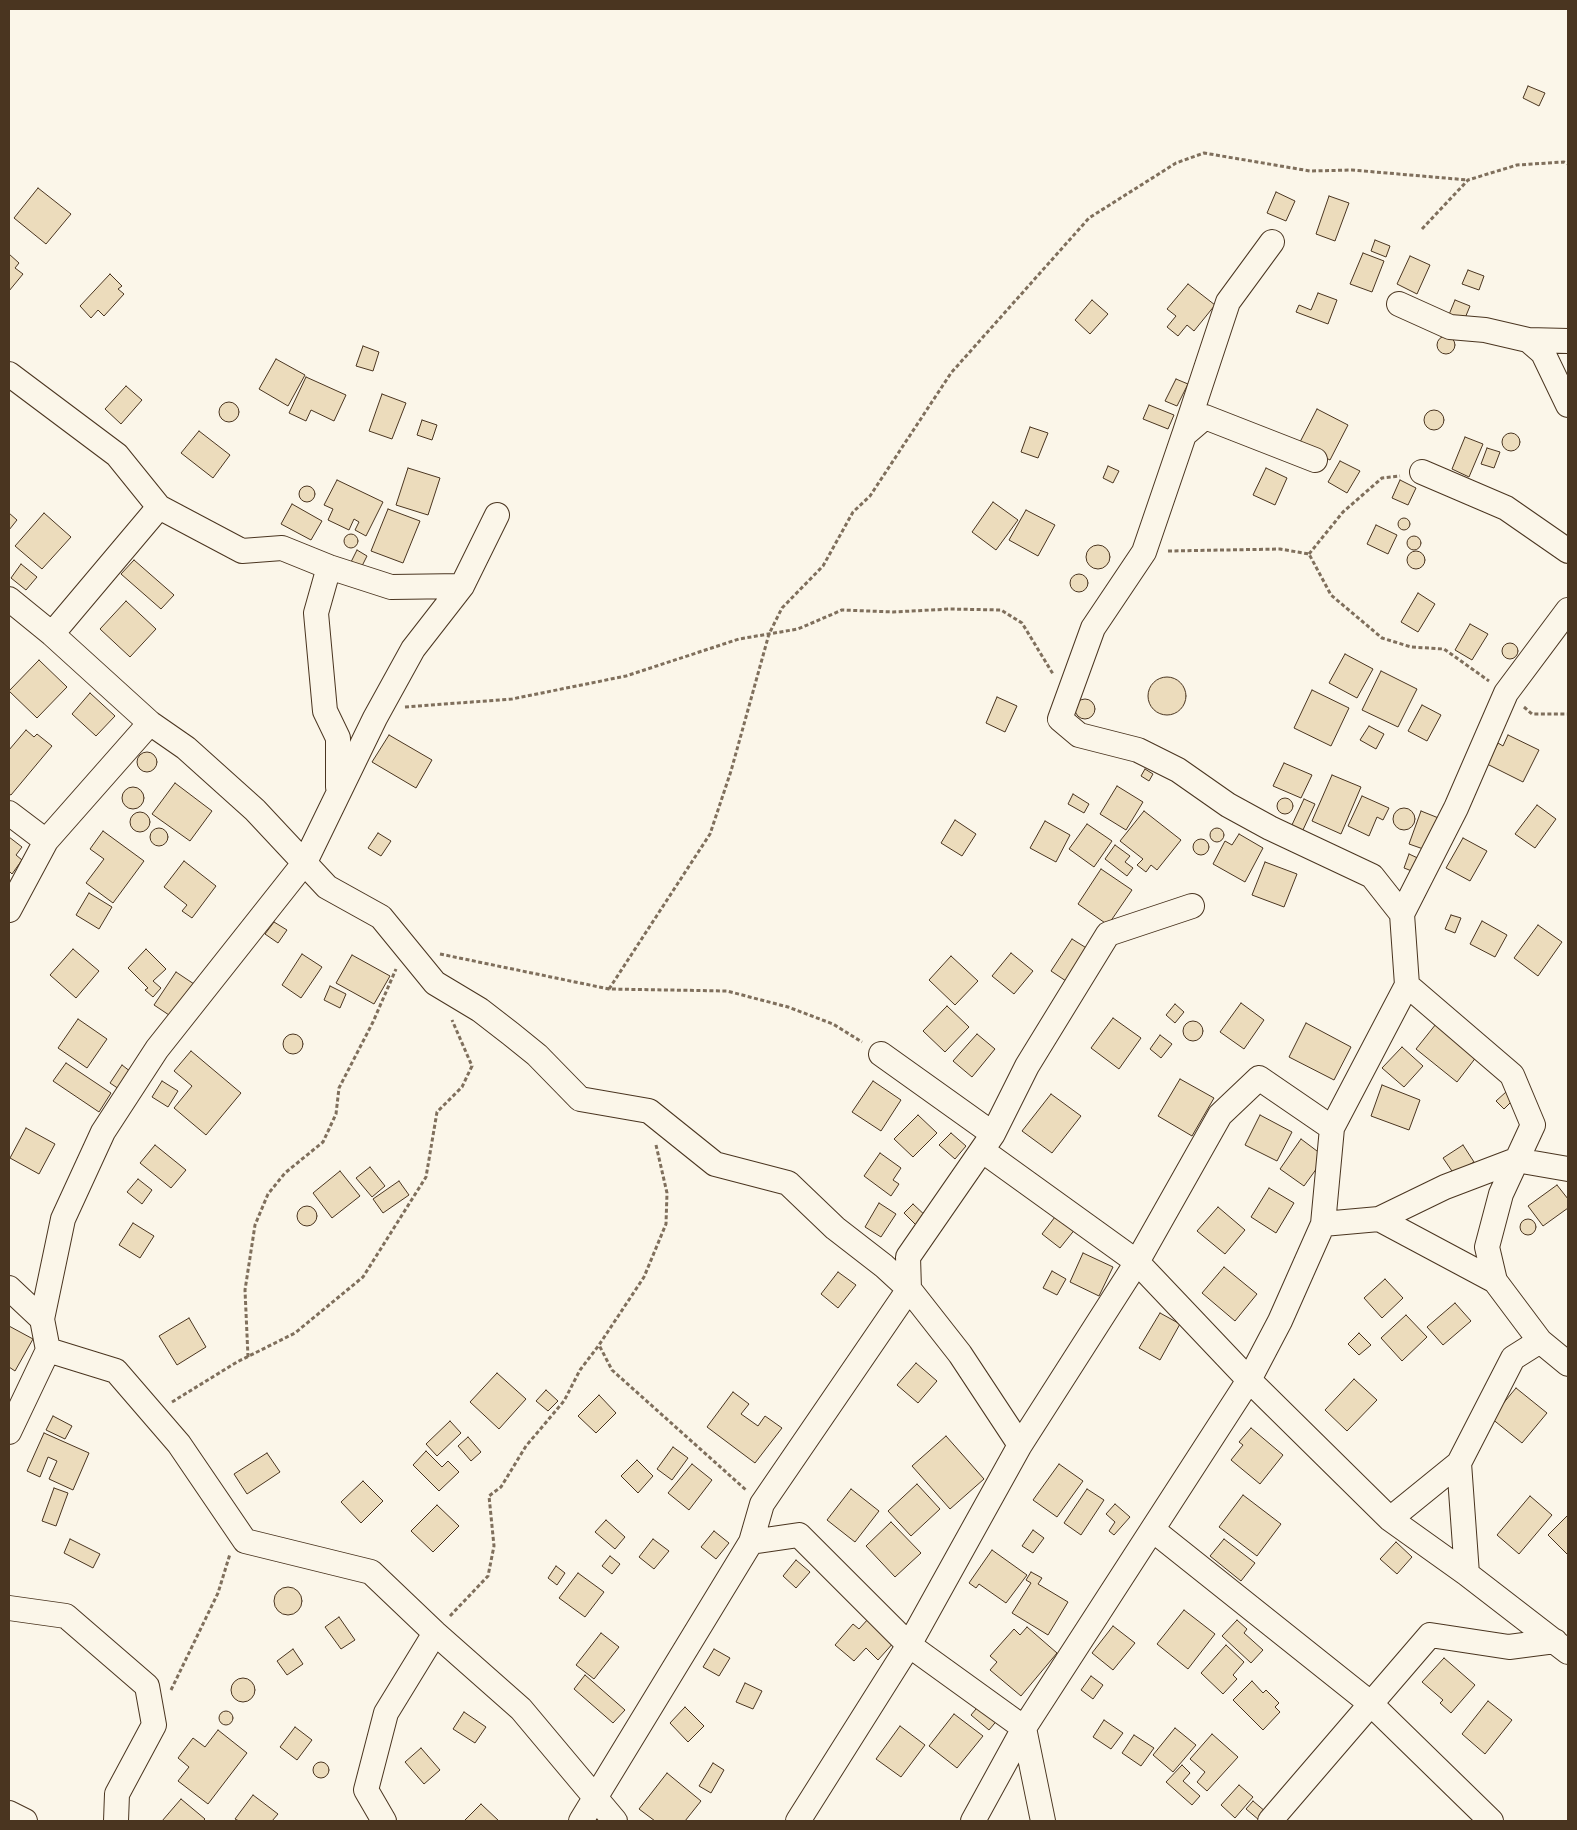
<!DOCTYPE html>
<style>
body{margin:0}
#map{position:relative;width:1577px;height:1830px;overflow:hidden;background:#fbf6e9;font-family:"Exo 2",sans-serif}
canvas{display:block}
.frame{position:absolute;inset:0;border:10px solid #4a3520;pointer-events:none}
</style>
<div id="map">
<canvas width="1577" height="1830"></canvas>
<div class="frame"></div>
</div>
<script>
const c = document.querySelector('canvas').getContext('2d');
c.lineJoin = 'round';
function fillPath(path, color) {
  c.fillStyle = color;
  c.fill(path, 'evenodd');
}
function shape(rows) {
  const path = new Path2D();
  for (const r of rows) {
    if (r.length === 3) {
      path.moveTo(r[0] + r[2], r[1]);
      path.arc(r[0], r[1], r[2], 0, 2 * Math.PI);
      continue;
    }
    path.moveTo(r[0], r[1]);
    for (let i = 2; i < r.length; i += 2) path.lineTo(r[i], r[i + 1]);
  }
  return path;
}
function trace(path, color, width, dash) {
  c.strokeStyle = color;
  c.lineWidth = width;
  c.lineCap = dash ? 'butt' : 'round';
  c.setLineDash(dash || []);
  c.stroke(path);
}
const building = shape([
 [1528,86,1545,93,1539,106,1523,98,1528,86],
 [38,188,71,214,46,244,14,218,38,188],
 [1276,192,1295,201,1286,221,1267,213,1276,192],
 [1329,196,1349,203,1335,241,1316,234,1329,196],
 [1375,240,1390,246,1386,257,1371,251,1375,240],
 [1363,253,1384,261,1372,292,1350,284,1363,253],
 [9,254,19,263,15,268,23,274,9,291,9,254],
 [1410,256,1430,265,1417,294,1397,284,1410,256],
 [1468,270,1484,276,1479,290,1462,284,1468,270],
 [110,274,122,286,118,289,124,294,104,316,98,310,91,318,80,306,110,274],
 [1188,284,1215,305,1194,331,1187,325,1178,336,1167,327,1176,316,1167,309,1188,284],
 [1318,293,1337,300,1328,324,1296,312,1299,305,1311,310,1318,293],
 [1092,300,1108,314,1090,334,1075,320,1092,300],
 [1455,300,1470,306,1463,323,1448,317,1455,300],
 [1446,345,9],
 [363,346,379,352,373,371,356,366,363,346],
 [276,359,305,375,288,406,259,389,276,359],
 [306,377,346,395,334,421,311,410,306,421,289,413,306,377],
 [1176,379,1188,384,1177,406,1165,401,1176,379],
 [126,386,142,400,121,424,105,409,126,386],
 [382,394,406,403,392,439,369,431,382,394],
 [229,412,10],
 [1149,405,1174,415,1168,429,1143,419,1149,405],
 [1317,409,1348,425,1330,460,1299,444,1317,409],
 [1434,420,10],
 [422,420,437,425,432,440,417,435,422,420],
 [1030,427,1048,433,1038,458,1021,452,1030,427],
 [199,431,230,455,213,478,181,453,199,431],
 [1511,442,9],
 [1465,437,1483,444,1469,477,1452,469,1465,437],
 [1487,448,1500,452,1494,468,1481,464,1487,448],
 [1340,461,1360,471,1347,493,1328,482,1340,461],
 [1108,466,1119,471,1113,483,1103,478,1108,466],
 [408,468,440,478,428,515,396,505,408,468],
 [1266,468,1287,478,1275,505,1253,495,1266,468],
 [337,480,383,502,366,536,355,530,359,522,354,519,349,530,328,520,333,509,324,505,337,480],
 [1400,480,1416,488,1408,505,1392,498,1400,480],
 [307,494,8],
 [993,502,1018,520,996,550,972,532,993,502],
 [292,504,322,521,311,540,281,524,292,504],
 [388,509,420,521,403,563,371,551,388,509],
 [1026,510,1055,525,1038,556,1009,540,1026,510],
 [9,513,17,520,9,530,9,513],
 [44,513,71,537,42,569,15,546,44,513],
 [1404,524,6],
 [1376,525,1397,535,1388,554,1367,544,1376,525],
 [351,541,7],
 [1414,543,7],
 [1098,557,12],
 [357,550,367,556,361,568,351,562,357,550],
 [1416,560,9],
 [134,560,174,595,161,609,121,574,134,560],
 [21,564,37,577,26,590,11,578,21,564],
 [1079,583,9],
 [1418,593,1435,604,1418,632,1401,622,1418,593],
 [126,601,156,629,130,657,100,629,126,601],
 [1470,624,1488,634,1472,660,1455,650,1470,624],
 [1510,651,8],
 [1345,654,1373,669,1357,698,1329,683,1345,654],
 [39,660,67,687,37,718,9,691,39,660],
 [1381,671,1417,689,1398,727,1362,710,1381,671],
 [1167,696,19],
 [1312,690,1349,708,1331,746,1294,728,1312,690],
 [90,693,115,716,96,736,72,714,90,693],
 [997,697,1017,706,1005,732,986,723,997,697],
 [1085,709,10],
 [1422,705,1441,715,1427,741,1408,731,1422,705],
 [1369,726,1384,734,1376,749,1360,740,1369,726],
 [26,730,34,737,37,734,52,746,11,795,9,794,9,750,26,730],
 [389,735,432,760,416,788,372,762,389,735],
 [1508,735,1539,750,1523,782,1487,764,1498,743,1503,746,1508,735],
 [147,762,10],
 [1284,763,1312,775,1301,798,1273,786,1284,763],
 [1145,769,1153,774,1149,781,1141,776,1145,769],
 [1332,775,1361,787,1341,834,1312,821,1332,775],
 [175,783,212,811,190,841,152,814,175,783],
 [1117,786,1143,802,1126,830,1100,814,1117,786],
 [133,798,11],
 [1073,794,1089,804,1084,813,1068,804,1073,794],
 [1362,796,1389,808,1383,820,1377,817,1369,836,1348,826,1362,796],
 [1285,806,8],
 [1304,799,1315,804,1302,832,1291,827,1304,799],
 [1537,805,1556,819,1535,848,1515,834,1537,805],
 [1404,819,11],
 [1144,811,1181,840,1157,870,1151,865,1146,872,1137,865,1143,859,1120,841,1144,811],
 [1421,811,1441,819,1429,851,1409,844,1421,811],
 [140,822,10],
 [955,820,976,834,962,856,941,843,955,820],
 [1045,821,1070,835,1056,862,1030,848,1045,821],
 [1087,824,1112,841,1094,867,1069,849,1087,824],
 [1217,835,7],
 [159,837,9],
 [103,831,144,861,113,903,86,883,104,859,90,849,103,831],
 [378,833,391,841,381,856,368,848,378,833],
 [1239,834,1263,848,1245,882,1213,864,1225,841,1232,845,1239,834],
 [9,837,22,847,16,855,22,860,12,874,9,871,9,837],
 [1463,838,1487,851,1470,881,1446,868,1463,838],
 [1201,847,8],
 [1115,845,1130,856,1125,862,1133,868,1127,876,1105,859,1115,845],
 [1409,854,1422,860,1417,873,1404,868,1409,854],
 [184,861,216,886,192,918,182,911,187,905,164,887,184,861],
 [1265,862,1297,874,1284,907,1252,895,1265,862],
 [1101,869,1132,890,1108,925,1078,904,1101,869],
 [89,893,112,907,99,929,76,915,89,893],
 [1451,915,1461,918,1455,933,1445,929,1451,915],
 [1482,921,1507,935,1495,957,1470,944,1482,921],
 [274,922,287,930,278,943,265,934,274,922],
 [1538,925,1562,942,1538,976,1514,958,1538,925],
 [1072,939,1088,949,1066,981,1051,971,1072,939],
 [73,949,99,971,76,998,50,975,73,949],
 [146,949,166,969,153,981,161,988,153,997,145,990,148,988,128,968,146,949],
 [1011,953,1033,971,1014,994,992,976,1011,953],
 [302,954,322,967,301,998,282,985,302,954],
 [352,955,390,976,374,1004,336,983,352,955],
 [951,956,978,981,955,1005,929,980,951,956],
 [176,972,194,984,172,1017,154,1005,176,972],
 [330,986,346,994,340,1008,324,1000,330,986],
 [1241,1003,1264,1020,1244,1049,1220,1032,1241,1003],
 [1175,1004,1184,1012,1175,1023,1166,1015,1175,1004],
 [947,1006,969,1027,945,1052,923,1031,947,1006],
 [1113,1018,1141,1038,1119,1069,1091,1048,1113,1018],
 [78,1019,107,1039,87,1068,58,1048,78,1019],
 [1193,1031,10],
 [1306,1023,1351,1047,1334,1080,1289,1057,1306,1023],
 [1436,1024,1477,1056,1457,1082,1416,1049,1436,1024],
 [977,1034,995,1049,972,1077,953,1061,977,1034],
 [293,1044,10],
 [1160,1035,1172,1044,1161,1058,1150,1049,1160,1035],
 [1402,1047,1423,1066,1404,1087,1382,1068,1402,1047],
 [191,1051,241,1093,206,1135,174,1108,192,1086,174,1071,191,1051],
 [66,1063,111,1093,99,1112,53,1081,66,1063],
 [122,1065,131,1072,119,1089,110,1083,122,1065],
 [1180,1079,1214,1098,1192,1136,1158,1116,1180,1079],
 [162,1081,178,1091,168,1107,152,1097,162,1081],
 [873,1081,901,1100,881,1131,852,1112,873,1081],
 [1382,1085,1420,1100,1409,1130,1371,1116,1382,1085],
 [1506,1092,1514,1099,1504,1109,1496,1101,1506,1092],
 [1051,1094,1081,1116,1052,1153,1022,1131,1051,1094],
 [918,1115,937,1133,913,1157,894,1139,918,1115],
 [1260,1115,1292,1132,1277,1161,1245,1145,1260,1115],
 [26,1128,55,1144,39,1174,10,1158,26,1128],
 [951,1133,966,1146,955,1159,939,1145,951,1133],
 [1301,1139,1325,1157,1304,1186,1280,1169,1301,1139],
 [155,1145,186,1170,171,1188,140,1163,155,1145],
 [1463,1145,1474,1162,1454,1174,1443,1158,1463,1145],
 [880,1153,901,1168,893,1180,899,1184,891,1196,864,1176,880,1153],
 [370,1167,385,1186,372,1197,356,1178,370,1167],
 [340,1171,360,1196,332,1218,313,1193,340,1171],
 [138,1179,152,1190,142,1204,127,1192,138,1179],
 [399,1181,409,1195,383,1213,373,1199,399,1181],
 [1557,1185,1568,1199,1568,1208,1543,1226,1528,1206,1557,1185],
 [1269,1188,1294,1203,1276,1233,1251,1217,1269,1188],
 [879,1203,896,1214,881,1237,865,1227,879,1203],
 [913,1204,928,1218,918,1227,904,1213,913,1204],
 [307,1216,10],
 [1218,1207,1245,1230,1225,1254,1197,1231,1218,1207],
 [1058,1213,1076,1228,1060,1248,1042,1234,1058,1213],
 [1528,1227,8],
 [133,1223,154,1236,140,1258,119,1245,133,1223],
 [1083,1253,1113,1267,1099,1296,1070,1282,1083,1253],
 [1224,1267,1257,1294,1235,1321,1202,1293,1224,1267],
 [1052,1271,1066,1279,1057,1295,1043,1288,1052,1271],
 [838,1272,856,1285,838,1308,821,1294,838,1272],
 [1385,1279,1403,1298,1382,1318,1364,1298,1385,1279],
 [1455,1303,1471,1321,1443,1345,1427,1327,1455,1303],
 [1160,1313,1180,1324,1160,1360,1139,1348,1160,1313],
 [1406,1315,1427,1337,1402,1361,1381,1338,1406,1315],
 [189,1318,206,1347,177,1365,159,1336,189,1318],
 [9,1326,33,1339,15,1371,9,1367,9,1326],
 [1359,1333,1371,1345,1359,1355,1348,1344,1359,1333],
 [916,1363,937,1381,918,1403,897,1385,916,1363],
 [497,1373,526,1399,499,1429,470,1402,497,1373],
 [1354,1379,1377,1400,1347,1431,1325,1410,1354,1379],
 [1516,1388,1547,1413,1522,1443,1491,1418,1516,1388],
 [546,1390,558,1401,548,1411,536,1401,546,1390],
 [733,1392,749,1404,741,1414,758,1426,765,1416,782,1428,755,1463,707,1427,733,1392],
 [599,1395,616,1413,596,1433,578,1416,599,1395],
 [53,1416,72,1426,65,1439,46,1430,53,1416],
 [450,1421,461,1433,437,1456,426,1444,450,1421],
 [1251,1428,1283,1455,1260,1484,1231,1460,1243,1445,1239,1442,1251,1428],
 [44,1433,89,1453,73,1490,49,1479,57,1461,48,1457,40,1477,27,1471,44,1433],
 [946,1436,984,1479,950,1509,912,1466,946,1436],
 [468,1437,481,1452,471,1461,458,1446,468,1437],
 [673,1447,688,1458,672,1480,657,1469,673,1447],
 [426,1451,442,1467,448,1461,459,1472,439,1491,413,1465,426,1451],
 [267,1453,280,1472,247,1494,234,1474,267,1453],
 [637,1460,653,1476,638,1493,621,1476,637,1460],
 [692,1464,712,1480,689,1510,668,1493,692,1464],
 [1059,1464,1083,1481,1057,1517,1033,1500,1059,1464],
 [363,1481,383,1501,361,1523,341,1502,363,1481],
 [917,1484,940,1509,911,1536,888,1511,917,1484],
 [54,1488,68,1493,56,1526,42,1521,54,1488],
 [851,1489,879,1511,855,1542,827,1520,851,1489],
 [1087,1489,1104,1500,1081,1535,1064,1523,1087,1489],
 [1243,1495,1281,1524,1257,1556,1219,1527,1243,1495],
 [1530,1496,1552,1515,1519,1554,1497,1535,1530,1496],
 [1115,1504,1130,1517,1114,1535,1109,1531,1115,1522,1106,1514,1115,1504],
 [437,1505,459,1526,433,1552,411,1531,437,1505],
 [1568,1515,1568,1555,1548,1535,1568,1515],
 [606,1520,625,1537,615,1549,595,1532,606,1520],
 [891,1522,921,1553,895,1577,866,1546,891,1522],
 [1033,1530,1044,1538,1033,1553,1022,1546,1033,1530],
 [714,1531,729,1543,716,1559,701,1547,714,1531],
 [70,1539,100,1554,93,1568,64,1553,70,1539],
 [653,1539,669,1551,654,1569,639,1557,653,1539],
 [1224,1539,1255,1563,1241,1581,1210,1556,1224,1539],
 [1396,1542,1412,1557,1397,1574,1380,1559,1396,1542],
 [992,1550,1027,1575,1006,1603,979,1584,976,1588,969,1583,992,1550],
 [610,1556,620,1564,612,1574,602,1566,610,1556],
 [796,1560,810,1572,796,1588,783,1576,796,1560],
 [556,1566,565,1573,557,1585,548,1578,556,1566],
 [1031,1572,1042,1578,1038,1584,1068,1602,1048,1635,1012,1613,1031,1583,1026,1580,1031,1572],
 [578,1573,604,1592,585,1617,559,1598,578,1573],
 [288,1601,14],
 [1184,1610,1215,1634,1188,1669,1157,1644,1184,1610],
 [339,1617,355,1640,341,1649,325,1627,339,1617],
 [869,1618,895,1641,878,1660,866,1648,854,1661,835,1645,853,1624,859,1629,869,1618],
 [1237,1620,1247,1629,1244,1633,1263,1650,1251,1663,1222,1636,1237,1620],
 [1113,1626,1135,1643,1113,1670,1092,1653,1113,1626],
 [1027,1627,1057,1653,1021,1696,990,1670,997,1662,990,1656,1014,1629,1020,1635,1027,1627],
 [601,1633,619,1647,594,1679,576,1665,601,1633],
 [1226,1645,1244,1662,1233,1675,1237,1679,1223,1694,1201,1673,1226,1645],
 [293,1649,303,1664,287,1675,277,1661,293,1649],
 [714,1649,730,1658,719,1676,703,1667,714,1649],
 [1444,1658,1475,1685,1451,1713,1440,1703,1443,1700,1422,1682,1444,1658],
 [585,1675,625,1710,613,1723,574,1689,585,1675],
 [1091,1676,1103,1685,1093,1699,1081,1690,1091,1676],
 [243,1690,12],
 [1252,1681,1263,1693,1266,1690,1279,1703,1275,1707,1280,1712,1263,1730,1233,1700,1252,1681],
 [745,1683,762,1691,753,1709,736,1702,745,1683],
 [1488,1701,1512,1720,1485,1754,1462,1734,1488,1701],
 [981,1703,999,1718,989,1730,971,1715,981,1703],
 [685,1707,704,1726,688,1742,670,1723,685,1707],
 [226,1718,7],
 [464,1712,486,1727,475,1743,453,1729,464,1712],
 [954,1714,983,1736,957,1768,929,1746,954,1714],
 [1104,1720,1123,1733,1111,1749,1093,1737,1104,1720],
 [900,1726,925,1745,901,1777,876,1759,900,1726],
 [295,1727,312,1740,297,1760,280,1747,295,1727],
 [1175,1728,1196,1745,1173,1772,1153,1755,1175,1728],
 [218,1730,247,1753,208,1804,178,1781,189,1767,178,1758,193,1738,205,1747,218,1730],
 [1212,1734,1238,1757,1207,1791,1197,1782,1205,1772,1190,1759,1212,1734],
 [1134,1735,1154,1748,1141,1766,1122,1753,1134,1735],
 [421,1748,440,1770,424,1784,405,1762,421,1748],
 [321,1770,8],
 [713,1763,724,1770,711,1793,699,1786,713,1763],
 [1182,1765,1190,1773,1183,1781,1200,1796,1192,1805,1166,1782,1182,1765],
 [667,1773,701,1801,685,1821,655,1821,639,1809,667,1773],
 [1239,1785,1253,1797,1235,1818,1221,1805,1239,1785],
 [253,1795,278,1814,272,1821,239,1821,235,1819,253,1795],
 [181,1799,205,1819,203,1821,162,1821,181,1799],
 [1253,1801,1266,1812,1259,1820,1246,1809,1253,1801],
 [481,1804,499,1821,464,1821,481,1804]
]);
fillPath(building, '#ecdcbc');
trace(building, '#4a3520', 1);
const minor = shape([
 [1399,304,1450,327,1485,330,1528,340,1543,353,1568,405],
 [1528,340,1568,341],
 [9,374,117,455,159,507,242,551,282,548,329,567,391,587,462,586],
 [1184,435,1228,302,1272,242],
 [1315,460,1205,417,1184,435,1144,552,1093,628,1060,719,1079,735,1138,750,1178,770,1228,805,1270,828,1372,876,1402,914],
 [1422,472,1506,508,1568,551],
 [329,567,316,613,325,711,338,738,338,787],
 [9,599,52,634,150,723,186,748,255,810,327,887,381,917,435,983,480,1010,511,1034,537,1055,580,1099,649,1111,715,1164,788,1183,835,1228,884,1266,909,1289,762,1504,751,1542],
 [52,634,159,507],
 [9,813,46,841],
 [9,910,46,841,150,723],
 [1407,985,1512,1075,1533,1125,1501,1194,1487,1247,1495,1281,1540,1341],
 [881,1054,993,1134],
 [983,1151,1137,1262,1249,1380,1390,1519,1467,1574,1568,1652],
 [1379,1219,1445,1187,1516,1160,1568,1169],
 [1323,1224,1379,1219,1495,1281],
 [9,1288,42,1319,48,1350,9,1432],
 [42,1319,63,1219,103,1132,157,1049,305,862,375,718,413,649,462,586,497,515],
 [48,1350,116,1371,179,1444,245,1541,371,1572,435,1633,521,1709,615,1821],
 [1020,1445,960,1354,909,1289,908,1257,993,1134,1027,1066,1108,934,1192,906],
 [1459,1463,1467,1574],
 [1390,1519,1459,1463,1513,1358,1540,1341,1568,1364],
 [1153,1530,1370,1703,1491,1821],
 [9,1608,66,1616,147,1686,154,1725,117,1794,116,1821],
 [9,1813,25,1821],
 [384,1821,366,1790,386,1713,435,1633],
 [581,1821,751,1542,799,1535,909,1645,1024,1728,1043,1821],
 [798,1821,909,1645,1020,1445,1137,1262,1220,1115,1259,1078,1332,1128],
 [973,1821,1024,1728,1249,1380,1280,1321,1323,1224,1332,1128,1407,985,1402,914,1456,808,1506,693,1568,610],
 [1270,1821,1430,1635,1509,1647,1555,1641]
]);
trace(minor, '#4a3520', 26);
trace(shape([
 [1422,229,1468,180,1517,165,1564,162,1568,164],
 [1168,551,1280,549,1309,554,1331,595,1382,638,1411,647,1444,649,1489,681],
 [1309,554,1343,512,1382,478,1400,476],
 [405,707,512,699,626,676,739,639,798,629,842,610,893,612,950,609,1001,610,1022,623,1053,674],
 [1524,707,1532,714,1568,714],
 [440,954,609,989,727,991,788,1007,833,1024,862,1042],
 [609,989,710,834,731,771,769,634,782,608,823,566,853,512,870,496,951,373,1089,218,1176,163,1204,153,1310,171,1352,170,1468,180],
 [656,1145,667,1193,666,1224,644,1277,599,1345,612,1370,746,1490],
 [248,1357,245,1290,255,1225,268,1194,285,1173,323,1142,336,1114,339,1088,373,1022,396,969],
 [172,1402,237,1362,295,1333,363,1277,426,1177,437,1112,462,1087,472,1066,452,1020],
 [450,1616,488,1576,494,1546,489,1496,501,1487,526,1446,564,1401,580,1370,599,1345],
 [171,1690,218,1593,230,1554]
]), '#7f6f5c', 3, [4, 2.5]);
trace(minor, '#fbf6e9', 24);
</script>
